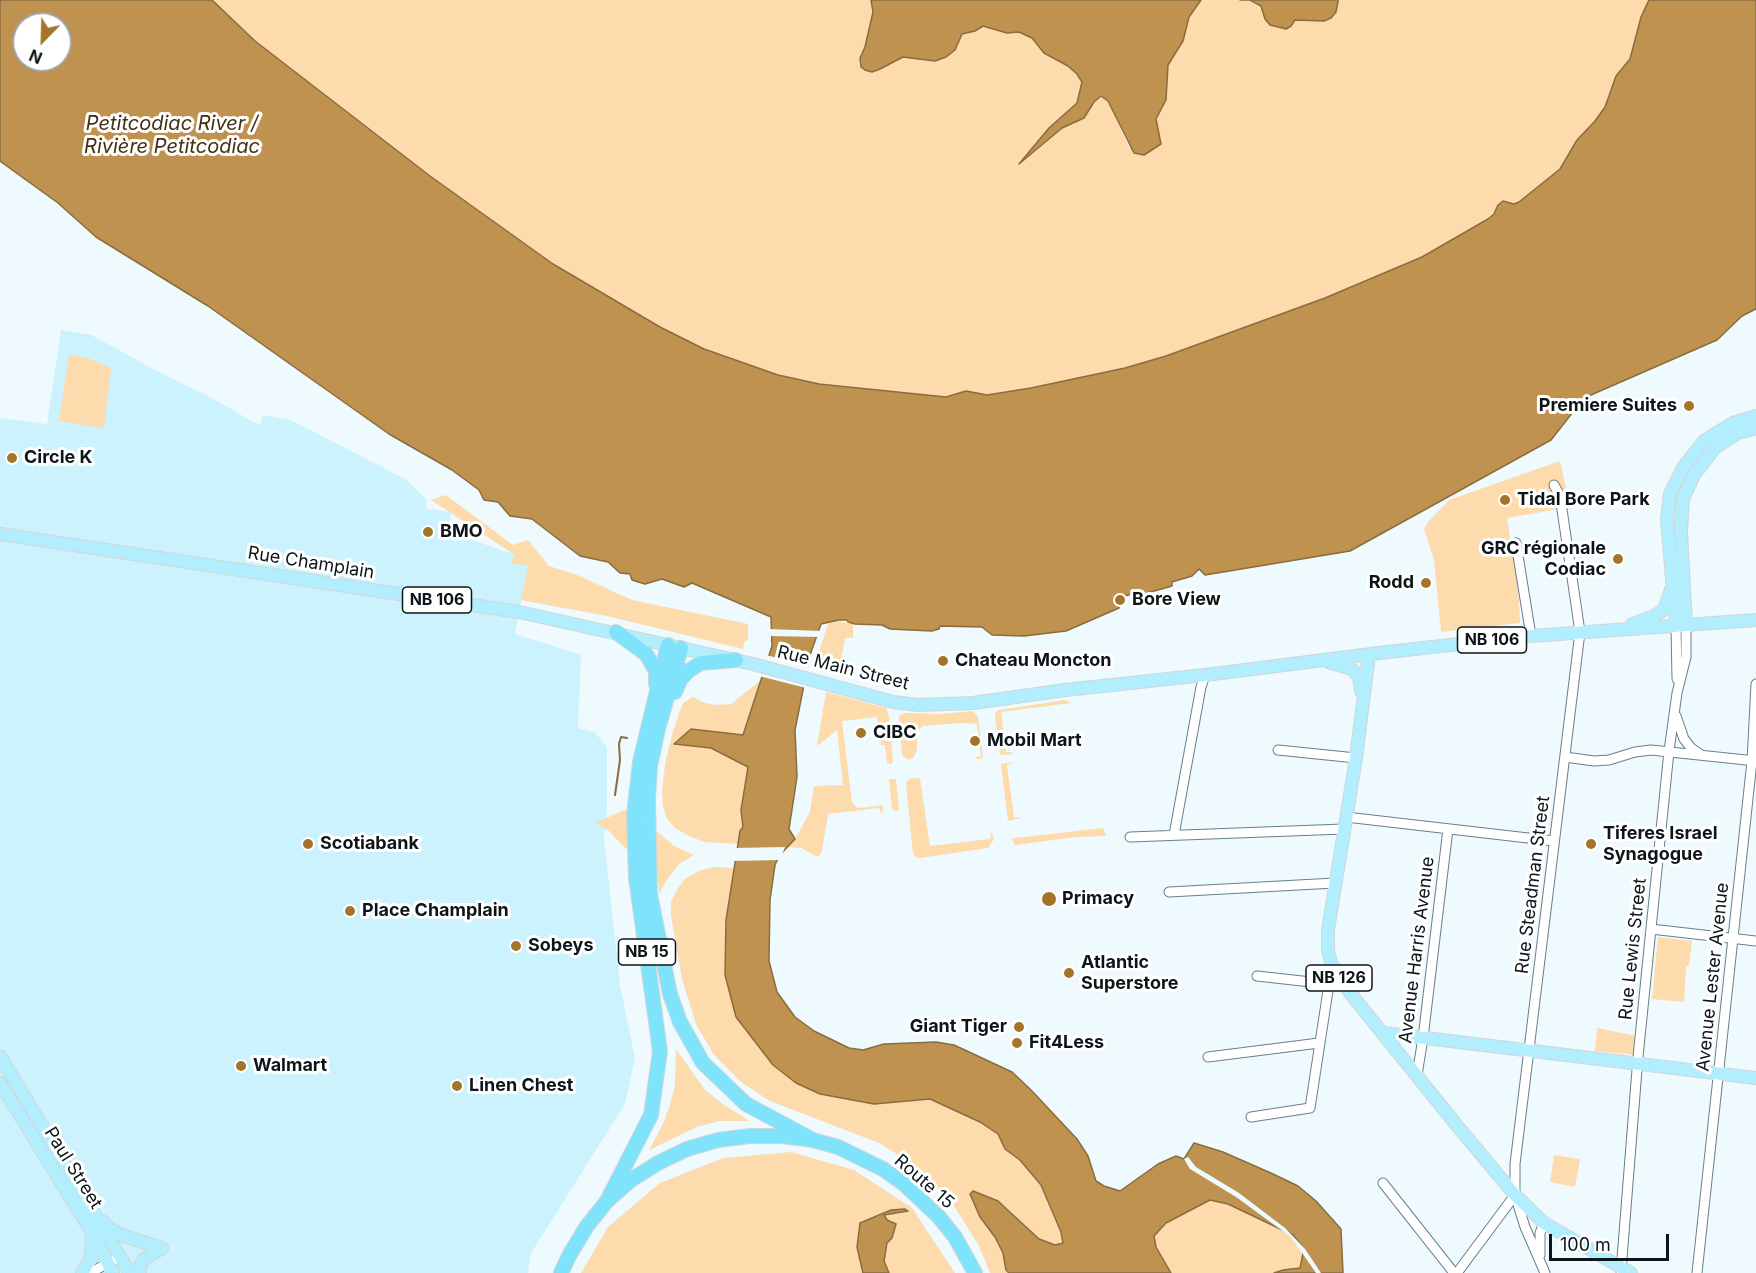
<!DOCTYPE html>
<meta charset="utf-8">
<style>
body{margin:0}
#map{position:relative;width:1756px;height:1273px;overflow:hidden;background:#eefafd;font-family:Inter,sans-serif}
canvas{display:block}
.north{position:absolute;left:12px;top:12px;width:60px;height:60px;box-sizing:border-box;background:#fff;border:2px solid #9ea2a3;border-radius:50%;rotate:203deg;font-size:16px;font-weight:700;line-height:24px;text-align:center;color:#0c1619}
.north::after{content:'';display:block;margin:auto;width:21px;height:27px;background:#a47528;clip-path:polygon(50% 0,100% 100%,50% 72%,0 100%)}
.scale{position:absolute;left:1549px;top:1234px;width:120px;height:27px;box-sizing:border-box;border:3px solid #0c1619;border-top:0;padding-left:8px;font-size:18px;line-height:21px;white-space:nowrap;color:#0c1619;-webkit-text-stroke:4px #fff;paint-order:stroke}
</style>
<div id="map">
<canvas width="1756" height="1273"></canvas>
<div class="north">N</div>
<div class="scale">100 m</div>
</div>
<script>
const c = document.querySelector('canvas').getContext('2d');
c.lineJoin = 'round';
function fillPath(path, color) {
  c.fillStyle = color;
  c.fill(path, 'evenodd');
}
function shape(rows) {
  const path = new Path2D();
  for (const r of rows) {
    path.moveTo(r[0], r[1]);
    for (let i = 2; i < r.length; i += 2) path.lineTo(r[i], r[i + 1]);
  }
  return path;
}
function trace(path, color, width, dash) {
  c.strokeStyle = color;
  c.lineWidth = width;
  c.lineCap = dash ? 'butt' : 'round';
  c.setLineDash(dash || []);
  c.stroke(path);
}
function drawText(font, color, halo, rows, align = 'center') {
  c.font = font + ' Inter,sans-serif';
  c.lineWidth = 6;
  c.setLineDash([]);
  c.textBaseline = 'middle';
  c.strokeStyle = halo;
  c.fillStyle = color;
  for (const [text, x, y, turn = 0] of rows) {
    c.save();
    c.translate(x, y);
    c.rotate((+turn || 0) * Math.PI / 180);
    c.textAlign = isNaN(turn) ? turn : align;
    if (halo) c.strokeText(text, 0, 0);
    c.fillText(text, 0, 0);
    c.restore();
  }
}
fillPath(shape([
 [61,330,91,335,161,373,212,398,255,423,261,424,263,415,291,420,405,479,427,500,426,509,451,512,449,527,470,530,469,539,516,555,510,562,528,566,515,634,581,655,578,728,595,732,607,748,607,809,604,838,620,985,635,1058,625,1104,531,1253,528,1273,0,1273,0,418,47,424]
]), '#cbf2fd');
fillPath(shape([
 [212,0,871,0,873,12,865,47,860,58,889,65,903,57,935,61,946,57,955,50,962,34,975,31,982,26,1007,33,1019,32,1033,38,1044,53,1068,66,1077,74,1082,82,1077,103,1049,128,1022,161,1062,128,1089,112,1093,102,1101,96,1108,100,1129,147,1160,135,1156,128,1156,119,1166,100,1168,65,1183,41,1189,17,1201,0,1250,0,1261,6,1265,19,1312,21,1324,21,1331,18,1338,0,1649,0,1641,17,1630,60,1621,68,1605,107,1595,121,1577,140,1560,169,1519,202,1514,204,1507,201,1484,222,1422,257,1325,298,1166,356,1125,368,1031,388,987,395,966,391,946,397,819,384,778,375,704,349,660,327,553,264,430,176,255,41],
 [69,354,88,358,111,368,104,428,59,421],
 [1560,461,1570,507,1507,518,1518,586,1520,623,1441,632,1434,560,1424,529,1429,521,1449,500],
 [446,495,513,545,528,540,549,566,577,575,632,600,748,624,748,640,744,642,743,649,607,616,521,600,528,566,510,563,515,555,431,500],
 [837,621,853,624,853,638,845,638,839,671,815,664,828,624],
 [761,680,743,735,692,729,675,745,711,748,748,766,741,810,743,827,740,831,738,844,704,842,689,836,676,829,667,819,663,807,662,794,665,764,673,731,683,703,693,697,705,703,717,705,731,704],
 [826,692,886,708,889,717,893,761,891,764,887,763,885,745,881,745,877,717,842,721,852,802,856,807,861,808,882,805,883,812,881,813,879,808,828,814,822,851,818,857,801,848,787,847,795,839,810,812,814,786,843,785,837,730,817,746],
 [1065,700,1071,703,1001,712,1006,752,1012,752,1013,754,1000,755,995,715,996,712,999,710],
 [973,711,978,717,983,757,981,759,975,759,976,757,981,756,977,724,962,723,923,726,917,731,917,751,913,758,908,760,902,755,899,716,904,713,942,714],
 [1013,762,1007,766,1014,817,1021,818,1008,821,1001,764],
 [920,778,930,846,990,839,991,831,994,839,988,848,920,858,915,857,913,853,906,783,909,779],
 [889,779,896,779,899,809,896,811,892,809],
 [627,809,627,850,609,831,595,823],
 [1103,828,1106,836,1076,837,1015,845,1013,842,1012,839,1015,838],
 [654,829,674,846,694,855,679,864,666,881,659,894],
 [713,867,734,868,726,920,725,975,874,1104,930,1099,980,1122,998,1134,1005,1149,1020,1160,1041,1185,1061,1232,1063,1244,1055,1245,1039,1239,998,1201,971,1194,980,1216,995,1237,1003,1253,1006,1270,1009,1273,990,1273,979,1246,954,1206,922,1170,879,1143,770,1101,741,1082,714,1055,696,1024,682,979,671,915,671,902,678,888,685,879,699,871],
 [1658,937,1692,941,1689,966,1686,966,1684,1002,1652,999],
 [1597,1028,1636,1036,1635,1055,1595,1051],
 [676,1049,705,1090,724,1105,750,1121,720,1121,697,1127,649,1150,662,1126,670,1105,675,1085],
 [791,1152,854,1170,912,1208,955,1273,889,1273,884,1261,887,1242,892,1238,895,1224,887,1220,884,1215,901,1213,902,1210,890,1210,860,1223,857,1247,863,1273,581,1273,608,1227,660,1183,723,1158],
 [1554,1155,1580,1159,1575,1187,1550,1182],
 [1210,1200,1228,1204,1293,1235,1304,1249,1300,1268,1283,1270,1274,1273,1171,1273,1156,1247,1154,1236,1166,1223]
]), '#fddbac');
const water = shape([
 [0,0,212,0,255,41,430,176,553,264,660,327,704,349,778,375,819,384,946,397,966,391,987,395,1031,388,1125,368,1166,356,1325,298,1422,257,1488,219,1494,214,1498,205,1503,201,1514,204,1519,202,1560,169,1577,140,1595,121,1605,107,1616,76,1630,59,1641,17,1649,0,1756,0,1756,309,1742,316,1717,340,1584,398,1551,440,1350,551,1205,575,1199,569,1192,576,1172,582,1172,586,1133,597,1132,594,1117,598,1119,608,1066,631,1024,636,992,635,982,627,940,626,939,629,932,631,890,629,882,625,855,624,848,622,847,620,839,620,821,624,810,655,795,730,797,777,789,829,795,839,779,856,775,865,770,900,769,961,777,992,795,1017,814,1031,849,1048,863,1050,884,1044,936,1042,954,1045,1012,1072,1031,1090,1077,1139,1088,1156,1096,1181,1104,1186,1120,1191,1158,1164,1176,1156,1184,1159,1194,1143,1223,1152,1273,1174,1298,1186,1316,1201,1341,1229,1343,1273,1274,1273,1283,1270,1300,1268,1304,1249,1293,1235,1228,1204,1210,1200,1166,1223,1154,1236,1156,1247,1171,1273,1009,1273,1006,1270,1003,1253,995,1237,980,1217,970,1194,973,1191,998,1201,1039,1239,1055,1245,1063,1243,1061,1232,1041,1185,1020,1160,1005,1149,998,1134,980,1122,930,1099,874,1104,820,1094,796,1083,773,1065,736,1017,725,975,726,920,740,831,743,827,741,810,748,767,711,748,674,744,691,729,743,735,772,646,771,617,692,583,684,587,662,579,645,584,632,580,630,574,620,573,608,562,580,556,532,519,510,516,498,502,484,500,479,490,452,470,389,434,208,306,96,237,58,203,0,161,0,0],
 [24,24,60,24,60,60,24,60,24,24],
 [871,0,1201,0,1189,17,1183,41,1168,65,1166,100,1156,119,1161,144,1144,155,1134,153,1108,101,1101,96,1094,102,1084,118,1062,128,1019,164,1049,128,1077,103,1082,82,1077,74,1068,66,1044,53,1032,38,1019,32,1007,33,983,26,975,31,962,34,955,50,946,57,935,61,903,57,880,69,872,72,865,70,861,67,860,58,865,47,873,12,871,0],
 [1240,0,1338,0,1338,2,1336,12,1331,18,1324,21,1295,20,1291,26,1286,29,1270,25,1265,19,1261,6,1250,0,1240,0],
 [905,1209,908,1211,884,1215,887,1220,896,1224,892,1238,887,1243,884,1261,889,1273,863,1273,857,1247,860,1223,891,1210,905,1209]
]);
fillPath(water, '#bf924f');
trace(water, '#896d3f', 1.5);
fillPath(shape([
 [768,629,822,631,820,637,769,636],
 [766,655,810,666,806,688,759,676],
 [785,847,780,860,732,861,734,848],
 [1188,1157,1196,1167,1239,1193,1285,1228,1305,1249,1321,1273,1316,1273,1291,1237,1236,1197,1190,1169,1184,1159]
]), '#eefafd');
trace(shape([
 [615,795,620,760,619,744,621,737,627,738]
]), '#896d3f', 2);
const minor = shape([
 [1516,543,1531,636],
 [1676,626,1677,679],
 [1676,716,1684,739,1691,748,1700,754],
 [1278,750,1356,758],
 [1565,757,1594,761,1609,760,1635,752,1651,750,1756,761],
 [1346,817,1554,841],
 [1174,835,1201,687,1205,675],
 [1130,837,1344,829],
 [1169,892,1335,883],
 [1651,929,1756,941],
 [1257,976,1329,984],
 [1208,1057,1319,1043],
 [1417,1075,1423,1038,1448,829],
 [1251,1117,1310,1108,1329,984,1338,977],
 [1383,1183,1454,1273],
 [1540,1255,1540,1233,1544,1223],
 [1621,1271,1638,1057,1669,751,1677,693,1686,657,1686,625],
 [90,1273,121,1256],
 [1457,1273,1515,1195],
 [1545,1273,1525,1227,1515,1195,1515,1164,1580,632,1560,496,1554,485],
 [1697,1273,1752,761,1756,684]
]);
const major = shape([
 [0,534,519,612,753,664,893,702,918,705,973,703,1065,690,1205,675,1379,653,1531,636,1756,620],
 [1632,624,1652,617,1664,610,1671,589],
 [1686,625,1681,531,1683,499,1694,475,1715,448,1738,433,1756,428],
 [1676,626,1667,519,1670,494,1684,466,1704,441,1733,423,1756,416],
 [1369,655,1356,758,1328,930,1328,950,1331,963,1350,993,1459,1128,1515,1195,1544,1223,1631,1273],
 [1328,662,1352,669,1359,677,1361,691],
 [1384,1033,1756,1078],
 [0,1056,130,1273],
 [0,1083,93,1234,113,1273],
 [102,1221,110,1229,124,1236,162,1248],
 [82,1273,91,1258,92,1236],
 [140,1273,140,1266,144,1259,162,1248]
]);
const highway = shape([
 [616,632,646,654,656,671,656,684],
 [681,648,658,729,650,766,648,800,650,894,670,994,680,1022,703,1063,746,1104,813,1140],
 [675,692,680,680,688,671,701,663,736,660],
 [607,1201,651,1115,660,1051,636,878,634,815,640,762,668,645],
 [561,1273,570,1254,587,1226,607,1201,631,1180,658,1163,687,1149,718,1140,750,1136,782,1136,813,1140,838,1147,883,1169,904,1184,939,1217,955,1237,975,1273]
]);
trace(minor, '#668188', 11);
trace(major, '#d3d5d6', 14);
trace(highway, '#d3d5d6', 16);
trace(minor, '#fff', 9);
trace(major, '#b2eefd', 12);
trace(highway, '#7fe3fc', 14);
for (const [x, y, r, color] of [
 [1689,406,6,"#a47528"],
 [12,458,6,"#a47528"],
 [1505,500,6,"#a47528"],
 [428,532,6,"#a47528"],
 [1618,559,6,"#a47528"],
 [1426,583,6,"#a47528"],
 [1120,600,6,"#a47528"],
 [943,661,6,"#a47528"],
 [861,733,6,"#a47528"],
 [975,741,6,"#a47528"],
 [308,844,6,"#a47528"],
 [1591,844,6,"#a47528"],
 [1049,899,8,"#a47528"],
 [350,911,6,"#a47528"],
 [516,946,6,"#a47528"],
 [1069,973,6,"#a47528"],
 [1019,1027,6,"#a47528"],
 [1017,1043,6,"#a47528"],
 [241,1066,6,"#a47528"],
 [457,1086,6,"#a47528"]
]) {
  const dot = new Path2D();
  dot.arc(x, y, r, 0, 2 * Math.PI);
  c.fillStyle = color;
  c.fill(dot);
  trace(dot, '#fff', 2);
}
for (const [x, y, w] of [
 [437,600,69],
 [1492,640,69],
 [647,952,57],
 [1339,978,66]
]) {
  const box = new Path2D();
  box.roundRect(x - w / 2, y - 13, w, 26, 4.5);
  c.fillStyle = '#fff';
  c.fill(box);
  trace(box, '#0c1619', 1.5);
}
drawText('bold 16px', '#0c1619', null, [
 ["NB 106",437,600],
 ["NB 106",1492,640],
 ["NB 15",647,952],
 ["NB 126",1339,978]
]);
drawText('bold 18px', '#0c1619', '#fff', [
 ["Premiere Suites",1677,406,"right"],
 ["Circle K",24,458],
 ["Tidal Bore Park",1517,500],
 ["BMO",440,532],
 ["GRC régionale",1606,549,"right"],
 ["Codiac",1606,570,"right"],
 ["Rodd",1414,583,"right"],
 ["Bore View",1132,600],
 ["Chateau Moncton",955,661],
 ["CIBC",873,733],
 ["Mobil Mart",987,741],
 ["Tiferes Israel",1603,834],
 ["Synagogue",1603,855],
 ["Scotiabank",320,844],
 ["Primacy",1062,899],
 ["Place Champlain",362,911],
 ["Sobeys",528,946],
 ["Atlantic",1081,963],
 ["Superstore",1081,984],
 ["Giant Tiger",1007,1027,"right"],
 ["Fit4Less",1029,1043],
 ["Walmart",253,1066],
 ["Linen Chest",469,1086]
], 'left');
drawText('18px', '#0c1619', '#fff', [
 ["Rue Champlain",311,563,9],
 ["Rue Main Street",843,668,14],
 ["Rue Steadman Street",1533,885,-83],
 ["Rue Lewis Street",1633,949,-84],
 ["Avenue Harris Avenue",1417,950,-83],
 ["Avenue Lester Avenue",1713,977,-84],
 ["Paul Street",73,1168,58],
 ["Route 15",924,1182,41]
]);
drawText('italic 20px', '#443113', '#fff', [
 ["Petitcodiac River /",172,124],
 ["Rivière Petitcodiac",172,147]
]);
</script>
